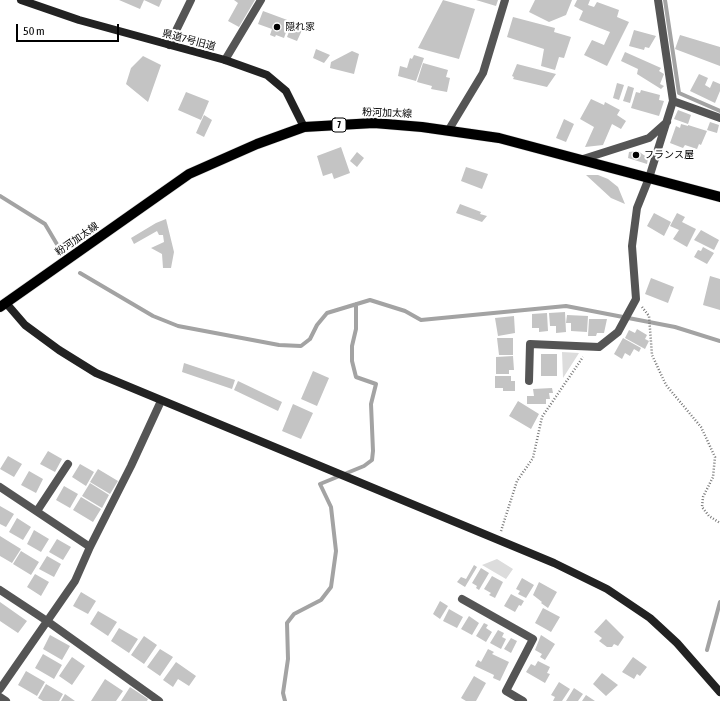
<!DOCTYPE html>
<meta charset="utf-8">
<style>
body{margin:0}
#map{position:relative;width:720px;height:701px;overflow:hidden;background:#fff;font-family:"Asap Condensed",sans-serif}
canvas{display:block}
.scale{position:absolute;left:16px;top:24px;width:103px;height:18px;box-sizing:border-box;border:2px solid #000;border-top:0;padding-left:5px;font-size:12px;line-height:14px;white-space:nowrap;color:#000;-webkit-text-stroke:3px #fff;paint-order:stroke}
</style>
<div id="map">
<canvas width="720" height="701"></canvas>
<div class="scale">50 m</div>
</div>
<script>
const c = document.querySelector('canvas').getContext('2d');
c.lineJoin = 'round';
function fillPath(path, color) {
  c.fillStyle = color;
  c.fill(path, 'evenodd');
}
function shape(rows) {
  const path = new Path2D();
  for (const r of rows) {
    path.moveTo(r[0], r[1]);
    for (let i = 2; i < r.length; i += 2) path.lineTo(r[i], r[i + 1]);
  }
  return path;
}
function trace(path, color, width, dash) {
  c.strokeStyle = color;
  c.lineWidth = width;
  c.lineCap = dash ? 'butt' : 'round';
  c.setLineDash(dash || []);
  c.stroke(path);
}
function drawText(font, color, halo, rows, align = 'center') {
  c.font = font + ' "Asap Condensed","Noto Sans JP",sans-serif';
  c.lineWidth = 4;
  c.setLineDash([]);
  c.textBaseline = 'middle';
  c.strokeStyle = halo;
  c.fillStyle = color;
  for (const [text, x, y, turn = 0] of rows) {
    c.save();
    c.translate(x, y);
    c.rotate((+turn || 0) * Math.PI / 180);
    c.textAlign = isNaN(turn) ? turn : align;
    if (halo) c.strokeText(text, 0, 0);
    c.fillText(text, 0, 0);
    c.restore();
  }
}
fillPath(shape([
 [562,352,579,353,563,378],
 [497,559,513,569,506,579,482,565]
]), '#dcdcdc');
trace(shape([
 [665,0,679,93,720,111],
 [0,196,45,224,58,246],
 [80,273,153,316,178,326,279,345,301,346,310,339,317,325,327,313,370,300,405,311,421,320,566,306,675,327,720,341],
 [707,650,720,602],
 [285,701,283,693,288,659,287,623,294,614,321,600,331,587,336,551,331,507,320,484,364,466,372,460,373,451,371,404,376,384,356,377,352,361,352,346,356,329,356,304]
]), '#a3a3a3', 4);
fillPath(shape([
 [119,0,162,0,159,7,144,0,140,9],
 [234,0,255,0,239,27,228,21,238,3],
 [443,0,475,9,459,59,418,48],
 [476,0,498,0,496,6],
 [535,0,572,0,566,15,549,22,529,12],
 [577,0,590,0,588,5,594,7,597,2,619,10,617,17,629,22,607,66,584,55,592,40,604,45,610,32,579,20,583,11,574,6],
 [263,11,290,21,284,38,276,35,275,37,270,35,272,29,258,24],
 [513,17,555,28,554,32,571,37,564,58,559,57,555,70,541,66,544,49,507,37],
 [293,21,302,24,300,27,303,28,297,41,287,37],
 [634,30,656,36,649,48,645,47,644,50,629,46],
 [680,35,720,47,720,66,675,49],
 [316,49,330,55,324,63,313,58],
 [352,51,359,54,354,74,330,68,331,62],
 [625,52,661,68,659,71,664,74,660,84,664,86,661,89,637,74,638,69,621,61],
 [414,55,424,58,416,81,398,76,400,66,407,68,410,58,412,59],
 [143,56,161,65,148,102,126,84,131,68],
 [423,63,448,70,446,77,450,78,447,92,431,89,432,86,417,82],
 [517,64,556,74,547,87,513,79,514,77,512,76],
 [699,74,708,78,705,85,710,88,713,81,720,84,720,91,715,103,690,91],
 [617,83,624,85,619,100,613,98],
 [628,86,634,88,630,103,623,101],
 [641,90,660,95,659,100,664,101,659,116,631,108,636,92,640,93],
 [186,92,209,101,201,120,178,110],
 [591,99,604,105,605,102,620,110,617,115,626,121,621,129,612,124,603,145,585,147,594,127,580,119],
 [678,110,691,115,688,124,674,119],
 [204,115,212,120,204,137,196,133],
 [564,119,574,124,566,142,556,138],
 [710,122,719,125,717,133,707,130],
 [681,124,688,126,688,125,707,131,701,145,699,144,697,149,685,145,683,148,670,143,676,126,680,128],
 [341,147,350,173,334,179,332,173,323,176,317,156],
 [638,151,648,158,647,164,628,158,629,152],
 [357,152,364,158,357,167,350,161],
 [466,167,488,174,482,189,461,181],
 [586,175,598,175,608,179,618,187,625,204,611,198],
 [460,204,481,212,480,214,487,216,482,222,456,213],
 [654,213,671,222,664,236,647,226],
 [677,213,685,217,682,222,696,229,687,247,673,239,679,230,670,226],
 [166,219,174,252,171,268,163,268,162,254,151,248,164,242,163,235,159,235,157,231,134,244,131,238,156,223],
 [701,230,719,240,714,250,694,240],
 [703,247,714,253,707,264,694,257,698,250,701,251],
 [710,276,720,279,720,310,703,305],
 [651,278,674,287,668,303,645,294],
 [565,312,566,332,556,333,556,326,550,326,549,313],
 [547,313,548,331,539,332,539,328,532,328,532,314],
 [567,315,588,316,587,332,571,331,571,323,566,323],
 [514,316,515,333,498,336,495,318],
 [589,319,607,319,604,333,597,333,596,336,588,336],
 [637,329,647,335,645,339,649,341,645,349,625,338,629,330,635,333],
 [497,338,513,338,513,355,499,355],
 [623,338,641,348,639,352,634,349,630,356,625,353,622,359,614,354],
 [541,354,557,354,557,376,541,376],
 [513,356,514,370,509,370,509,374,496,374,496,357],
 [184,363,235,380,232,389,182,372],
 [313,371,329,378,317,406,301,399],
 [495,376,511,376,511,381,515,381,515,391,503,391,503,388,495,388],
 [238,381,282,402,278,411,234,390],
 [552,388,553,393,549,393,550,399,546,399,546,404,527,404,527,396,534,396,533,389],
 [518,401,539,414,531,429,509,416],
 [293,404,313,413,301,439,282,431],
 [48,451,62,459,55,472,40,464],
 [8,456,22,464,14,477,0,469],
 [80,464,94,472,86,486,72,477],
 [98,469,118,481,110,494,90,482],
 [29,471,43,479,36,493,21,485],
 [90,483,109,495,102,508,82,496],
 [64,486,78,494,70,508,56,500],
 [81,497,101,509,93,522,73,510],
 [0,506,14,514,6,527,0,524],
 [17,518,31,527,23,540,9,532],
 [34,530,49,539,41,552,27,544],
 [0,536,21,549,12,563,0,556],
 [57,539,71,547,63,560,49,552],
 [21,551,39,562,31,575,13,564],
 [47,556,61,564,54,577,39,569],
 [474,565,477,567,465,587,457,582,461,577,466,579],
 [481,568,489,573,479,590,476,588,477,586,472,583],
 [35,574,49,582,41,596,27,587],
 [492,576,503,582,495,598,489,595,491,593,484,589],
 [522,578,534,585,526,598,518,594,520,591,516,589],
 [539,582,557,592,548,608,541,603,542,602,533,595],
 [81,592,96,601,88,614,73,606],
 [511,594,524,601,521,606,519,605,515,612,504,606],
 [440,601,448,606,440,619,433,614],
 [0,602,27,621,18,633,0,621],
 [543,608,560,617,551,632,535,623],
 [449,609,463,617,457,628,443,621],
 [98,611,117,622,108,636,90,624],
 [469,616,479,623,472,635,461,629],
 [606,619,624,637,618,646,614,644,612,647,607,647,599,641,602,638,594,632],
 [484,623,488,625,486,628,492,632,486,642,476,636],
 [119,628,138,639,129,653,111,641],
 [498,630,504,633,502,637,506,639,501,649,490,643],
 [50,635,70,646,62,660,43,649],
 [541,635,555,644,545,660,540,657,542,654,535,650],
 [144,636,157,645,144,664,131,655],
 [511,638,517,641,511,653,504,649],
 [160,649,173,657,160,676,147,667],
 [488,649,494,652,492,654,509,662,500,681,493,678,494,675,475,666,478,660,481,662],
 [43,654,62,665,54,679,35,668],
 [72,657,85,666,72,685,59,676],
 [633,657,647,667,640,676,637,674,634,679,622,672],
 [538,661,550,667,547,673,550,674,545,683,526,672,531,664,535,666],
 [176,662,196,676,189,686,178,679,173,687,163,680],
 [26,671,45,682,37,696,18,685],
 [602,673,618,685,606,696,593,684],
 [474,676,486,683,476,701,466,701,461,698],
 [105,679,123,691,116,701,91,701],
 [559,682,570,689,562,701,553,701,555,697,551,695],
 [46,684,63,694,59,701,43,701,38,698],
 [130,687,148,699,147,701,121,701],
 [574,688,583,694,578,701,566,701],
 [65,694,75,701,61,701],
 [586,695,595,701,582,701]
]), '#c4c4c4');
const primary = shape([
 [0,307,189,174,257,144,304,127,374,123,422,127,499,138,720,197]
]);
trace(primary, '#dbdbdb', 11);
trace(shape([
 [642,307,649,316,652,355,666,385,701,427,715,457,713,477,703,497,702,507,709,516,720,523],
 [501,531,517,481,533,458,542,417,583,357]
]), '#777', 2.5, [1, 2]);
trace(shape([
 [169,45,191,0],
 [225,60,261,0],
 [673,101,720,118],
 [448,131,483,73,505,0],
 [580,160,649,138,667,122],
 [529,381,530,344,599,347,618,332,636,299,632,246,637,208,649,178,673,101,658,0],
 [0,487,90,547],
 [37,511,68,464],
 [0,590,47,621,159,701],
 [462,599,533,639,506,691,523,701],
 [0,689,75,581,90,547,131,466,161,401],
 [0,697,6,701]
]), '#555', 8);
trace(shape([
 [21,0,79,20,225,60,267,75,286,91,304,127],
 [6,303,25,325,59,350,96,373,554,563,607,589,650,618,677,643,720,692]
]), '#222', 8);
trace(primary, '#000', 10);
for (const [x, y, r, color] of [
 [277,27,4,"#000"],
 [636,155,4,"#000"]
]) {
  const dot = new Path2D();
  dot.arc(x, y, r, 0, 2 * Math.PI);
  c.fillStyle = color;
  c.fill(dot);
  trace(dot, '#fff', 1.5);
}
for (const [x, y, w] of [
 [339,125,14]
]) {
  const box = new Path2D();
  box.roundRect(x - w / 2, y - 7, w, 14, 3);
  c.fillStyle = '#fff';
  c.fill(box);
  trace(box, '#000', 1);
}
drawText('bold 9px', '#000', null, [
 ["7",339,125]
]);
drawText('10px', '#000', '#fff', [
 ["隠れ家",285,27],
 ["フランス屋",644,155]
], 'left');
drawText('10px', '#000', '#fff', [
 ["県道7号旧道",189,40,15],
 ["粉河加太線",387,113,2],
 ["粉河加太線",77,239,-35]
]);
</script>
